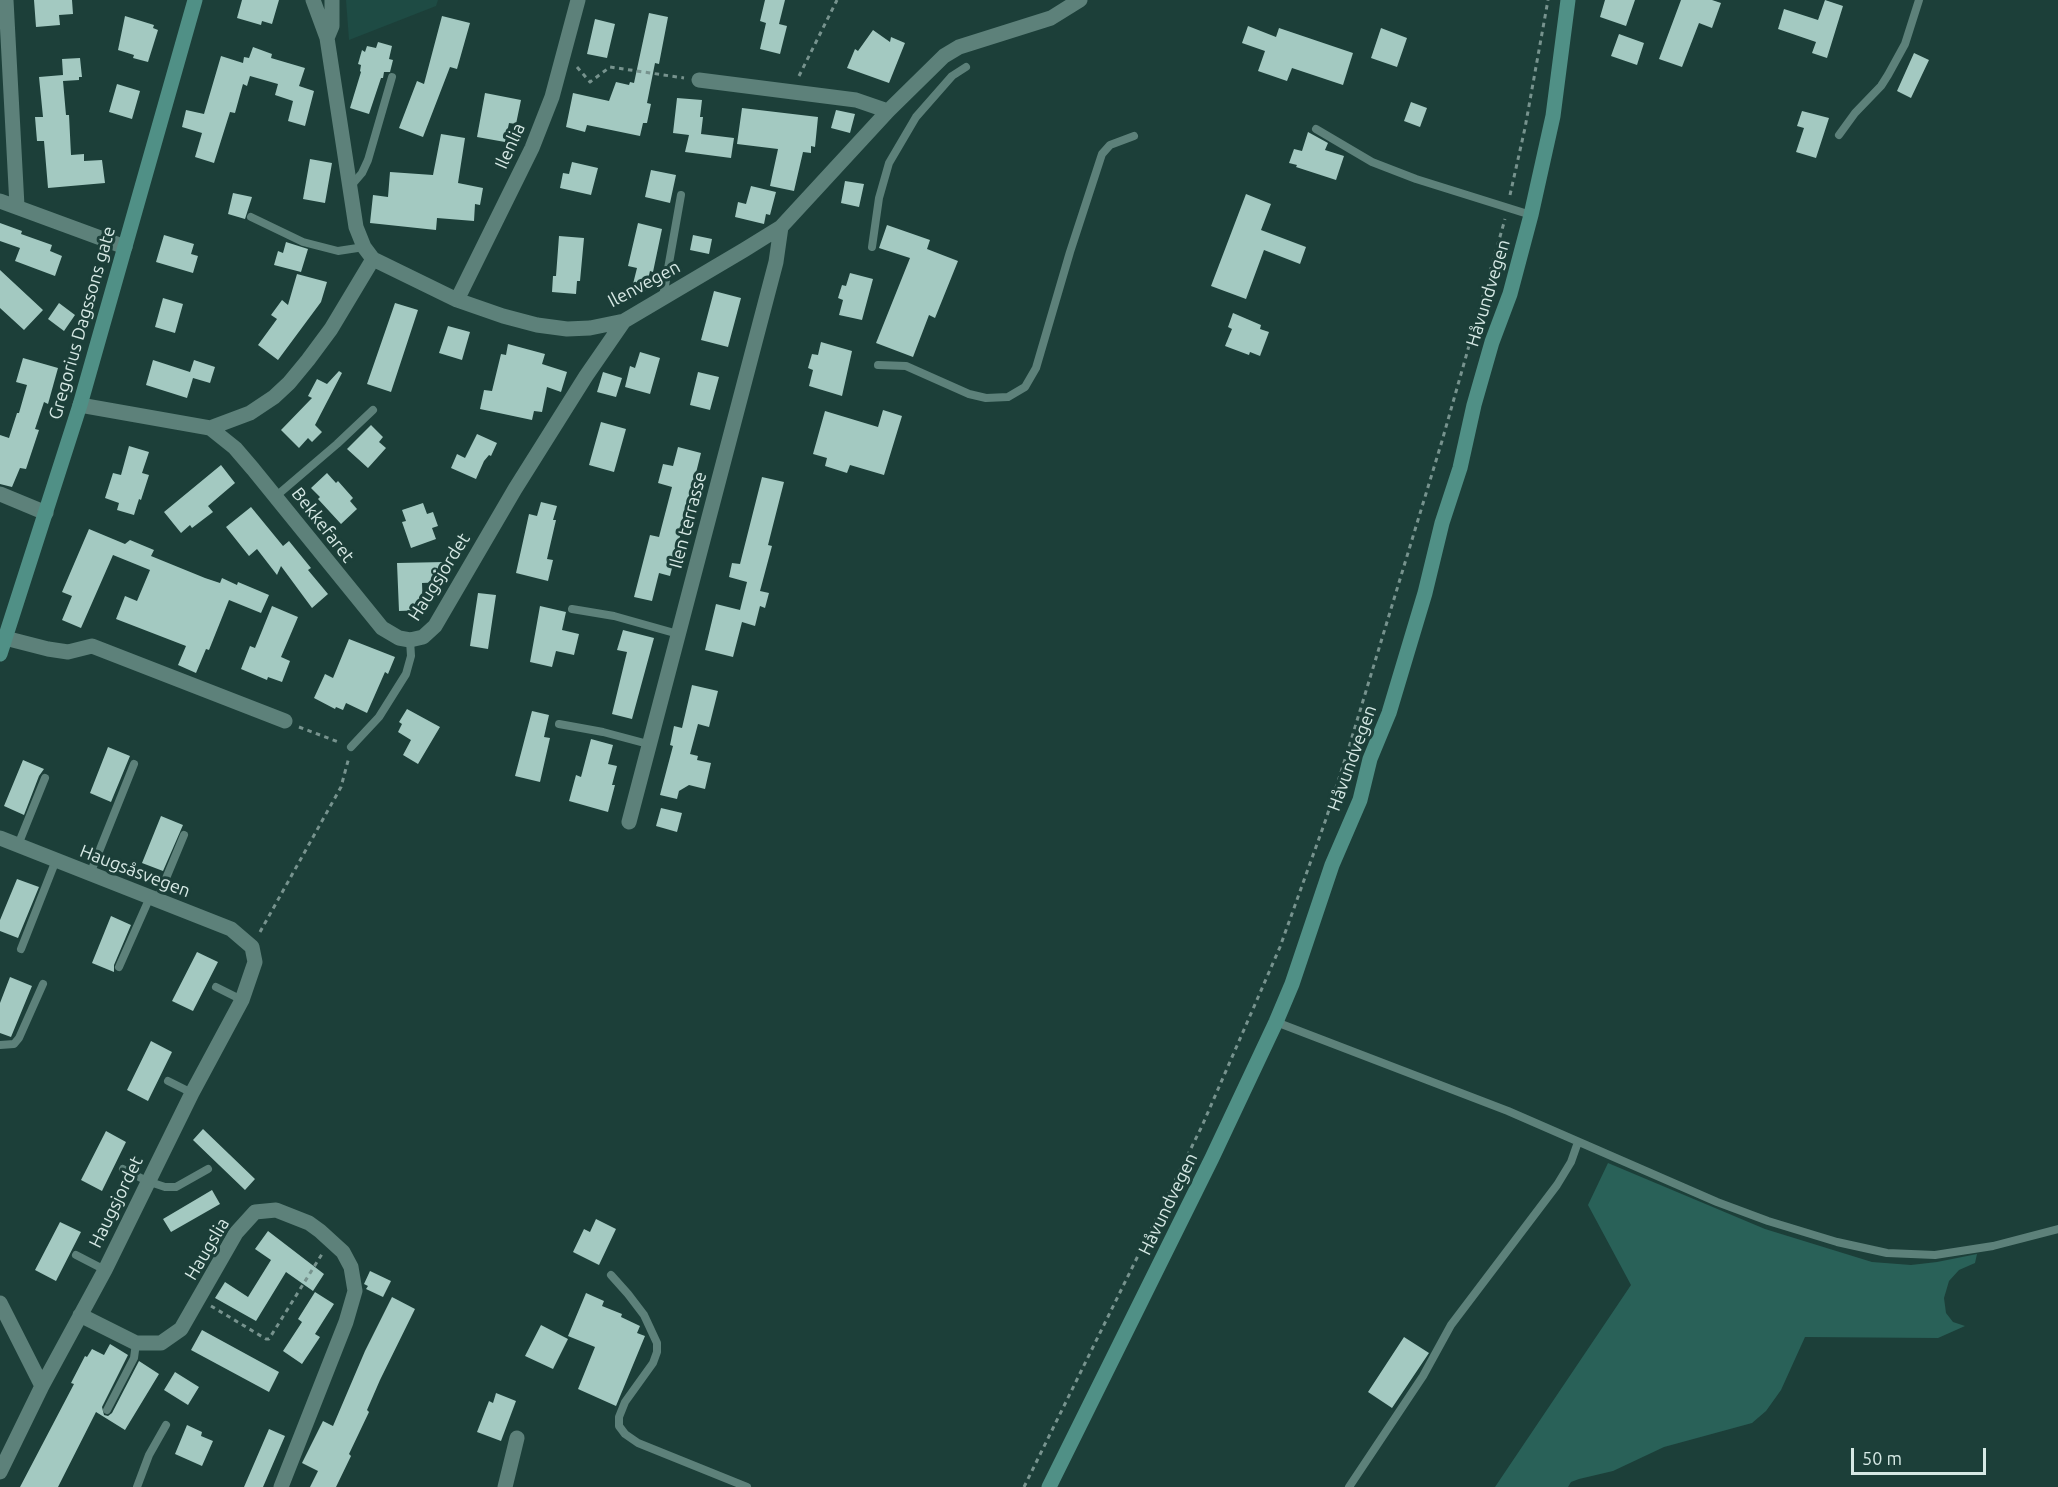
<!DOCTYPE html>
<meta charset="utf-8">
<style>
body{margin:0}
#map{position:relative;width:2058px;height:1487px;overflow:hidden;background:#1c3f39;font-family:Ubuntu,sans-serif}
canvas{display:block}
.scale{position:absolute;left:1851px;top:1448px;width:135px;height:27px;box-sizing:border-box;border:3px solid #d6e9e5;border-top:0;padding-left:8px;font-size:18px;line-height:21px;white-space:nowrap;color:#d6e9e5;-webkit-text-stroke:4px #1c3f39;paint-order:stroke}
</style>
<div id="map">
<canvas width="2058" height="1487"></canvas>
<div class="scale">50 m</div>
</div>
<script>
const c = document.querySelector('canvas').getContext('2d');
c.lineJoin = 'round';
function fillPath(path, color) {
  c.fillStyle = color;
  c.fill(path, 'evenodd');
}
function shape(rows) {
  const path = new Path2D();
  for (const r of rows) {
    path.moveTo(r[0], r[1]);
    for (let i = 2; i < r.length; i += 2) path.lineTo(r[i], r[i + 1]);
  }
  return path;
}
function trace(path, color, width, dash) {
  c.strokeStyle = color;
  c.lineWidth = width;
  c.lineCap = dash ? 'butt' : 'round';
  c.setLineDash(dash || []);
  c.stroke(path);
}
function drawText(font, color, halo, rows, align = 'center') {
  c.font = font + ' Ubuntu,sans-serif';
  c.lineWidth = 6;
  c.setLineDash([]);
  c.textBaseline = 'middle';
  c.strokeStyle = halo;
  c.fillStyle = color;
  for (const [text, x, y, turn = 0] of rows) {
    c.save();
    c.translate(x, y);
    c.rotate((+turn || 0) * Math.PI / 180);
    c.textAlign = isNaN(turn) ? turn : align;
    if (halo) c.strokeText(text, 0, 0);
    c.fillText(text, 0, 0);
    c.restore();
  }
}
fillPath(shape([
 [346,0,438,0,436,6,349,40]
]), '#1e4b44');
fillPath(shape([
 [1608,1163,1765,1229,1872,1262,1911,1265,1937,1262,1977,1254,1975,1263,1959,1270,1949,1281,1944,1298,1946,1313,1953,1322,1965,1326,1938,1338,1805,1337,1781,1390,1766,1411,1752,1423,1664,1447,1613,1471,1579,1479,1571,1482,1568,1487,1495,1487,1631,1285,1588,1205]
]), '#296158');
fillPath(shape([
 [34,0,72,0,73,14,59,15,60,25,36,27],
 [242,0,279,0,272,24,262,21,261,25,237,18],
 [765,0,785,0,779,24,787,26,780,54,760,49,766,23,760,21],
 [1605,0,1635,0,1626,26,1600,17],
 [1681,0,1712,0,1721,3,1712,28,1699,23,1682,67,1659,59],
 [1825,0,1843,6,1827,58,1812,53,1816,42,1778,29,1784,9,1818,20],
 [649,13,668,17,659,64,655,63,647,103,651,104,647,123,643,123,640,136,587,125,585,132,566,127,573,93,609,101,616,82,629,85,630,82,634,83],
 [125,16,154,25,153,28,158,30,148,62,133,58,134,55,118,50],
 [442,16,470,23,457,69,450,67,423,137,399,128,417,81,424,84],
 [595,19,615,24,607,58,587,54],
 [1248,26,1276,37,1279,28,1353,53,1343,85,1292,68,1287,81,1258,71,1265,51,1242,43],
 [1381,28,1407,38,1397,67,1371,58],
 [873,30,890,42,891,37,905,43,889,83,847,68,855,49,858,51],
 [1619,34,1644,43,1637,65,1611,56],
 [378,42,392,46,389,59,393,60,390,72,384,72,383,78,381,78,369,114,350,108,361,72,360,71,361,65,358,64,362,50,365,52,367,46,376,48],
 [253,47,272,54,271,58,305,68,299,86,314,91,305,126,288,121,293,101,275,95,278,84,250,76,247,86,243,84,235,113,230,112,214,163,195,157,202,133,182,127,186,110,204,114,221,56,243,63,244,57,249,58],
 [1914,53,1929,60,1911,98,1897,91],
 [80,58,82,77,79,77,79,80,63,81,66,115,69,115,71,155,84,154,84,161,102,160,105,183,48,188,44,141,37,141,35,117,43,117,39,77,63,75,62,59],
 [117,84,140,91,132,119,109,112],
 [485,93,521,100,516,124,509,123,505,142,477,137],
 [677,98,702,100,700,117,703,117,701,134,734,138,731,158,685,152,689,135,673,133],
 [1411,102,1427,108,1420,127,1404,121],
 [742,108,818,117,815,147,811,146,811,153,803,152,794,191,770,186,778,149,737,144],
 [836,110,855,114,850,133,831,128],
 [1802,111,1829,118,1816,158,1796,152,1804,128,1797,126],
 [1308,132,1328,143,1325,150,1344,156,1336,180,1296,167,1297,165,1289,163,1294,149,1302,151],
 [441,134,465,138,458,183,483,188,480,205,475,204,474,221,437,218,436,230,370,223,373,195,388,197,390,172,433,175],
 [310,159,332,163,325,203,303,199],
 [572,162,598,168,591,195,560,188,563,173,569,174],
 [651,170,676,175,670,203,645,197],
 [845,181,864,184,859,207,841,203],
 [751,186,776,192,770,215,766,214,764,224,735,217,738,202,746,204],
 [233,193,252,197,245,219,228,214],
 [1246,194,1271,204,1261,230,1306,247,1300,264,1264,250,1246,299,1211,286],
 [0,223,22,231,21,234,52,245,50,251,62,256,55,276,15,261,20,248,0,241],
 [638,223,662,229,653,272,650,271,645,291,632,288,637,268,628,266],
 [887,225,930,240,927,249,958,261,935,318,929,315,913,357,876,343,910,258,879,248],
 [164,235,194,244,191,254,198,256,193,273,156,262],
 [693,235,712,239,709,254,690,250],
 [559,236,584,238,580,281,577,281,576,294,552,292,553,276,556,276],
 [286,242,308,249,301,272,274,265,278,251,283,253],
 [0,270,43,310,24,330,0,308],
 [850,273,873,279,862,320,839,315,843,300,838,298,842,285,846,286],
 [297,274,327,282,321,302,278,360,258,345,277,319,271,315,282,300,288,305],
 [714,291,741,298,728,347,701,340],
 [163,298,183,304,175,333,155,327],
 [59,303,75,315,64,331,48,319],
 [395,303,418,310,391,392,367,384],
 [1233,313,1261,325,1260,329,1269,332,1260,356,1250,352,1249,355,1225,346,1232,329,1228,327],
 [448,326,470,332,462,360,439,353],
 [821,342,852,351,842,396,809,386,813,370,808,368,812,354,818,355],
 [508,344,545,354,542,364,567,372,561,392,547,387,542,412,534,411,532,420,480,409,484,390,492,391,501,354,506,355],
 [640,352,660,358,650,394,625,387,630,366,635,368],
 [23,358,58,368,48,404,44,402,35,429,39,430,26,469,20,468,12,487,0,484,0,435,9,438,17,413,19,413,27,385,16,382],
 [153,360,190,372,194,360,215,367,210,383,193,378,187,398,146,385],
 [339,371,342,373,315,425,322,432,312,442,308,438,299,448,281,430,312,398,308,396,317,379,327,384],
 [603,372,622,378,616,397,597,392],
 [698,372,719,377,710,410,690,405],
 [883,410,902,416,884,475,850,465,847,473,825,466,827,458,813,454,825,411,878,427],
 [601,422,626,429,614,472,589,465],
 [371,425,383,437,379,442,386,448,368,468,347,449],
 [477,434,497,443,491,456,489,455,484,461,476,479,451,468,457,454,465,458],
 [129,446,149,452,142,473,149,475,141,500,139,499,134,515,117,510,119,503,105,498,113,473,121,475],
 [678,447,701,453,670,576,659,573,652,601,634,597,650,535,659,537,672,487,658,483,663,464,673,466],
 [221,465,235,483,208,506,213,512,192,528,190,525,181,533,164,512],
 [327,473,336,483,338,481,353,498,350,501,357,509,341,524,318,499,320,497,311,488],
 [762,477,784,482,768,545,772,546,760,591,769,593,765,608,760,606,755,626,742,622,733,657,705,650,716,604,740,610,747,582,729,577,732,563,740,564],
 [541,502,557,506,553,520,556,520,547,559,553,560,548,581,516,573,529,514,537,516],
 [423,503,427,514,433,512,438,526,432,528,436,539,411,548,402,522,406,521,402,510],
 [251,507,283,546,289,541,311,568,308,570,328,594,312,608,281,566,277,575,257,549,249,556,226,527],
 [89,529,125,544,130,540,154,550,151,556,205,578,220,583,222,578,237,585,238,582,269,595,261,613,229,600,209,650,206,649,196,673,178,665,186,646,116,619,125,596,137,601,150,570,113,555,81,628,62,620,72,596,62,592],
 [445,562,446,582,422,583,423,610,399,611,397,563],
 [478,593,496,595,488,649,470,646],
 [272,606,298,617,281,657,290,661,282,682,268,677,267,680,241,669,250,646,255,648],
 [540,606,566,612,562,630,579,634,574,655,556,651,552,667,530,662],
 [623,630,654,638,632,719,612,714,627,652,617,650],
 [349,639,395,657,388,674,385,672,367,713,346,703,343,710,336,707,335,709,314,698,325,674,333,678],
 [692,685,718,691,709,727,698,724,690,754,698,756,697,760,711,763,705,789,689,785,679,791,677,799,660,795,673,746,670,745,674,726,682,728],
 [407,709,440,727,418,764,403,755,411,740,398,732,402,724,399,722],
 [532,711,549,715,544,737,550,738,540,782,515,776],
 [591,739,613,745,608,764,617,766,612,785,615,785,608,812,569,801,576,775,581,777],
 [108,747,130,756,111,802,90,793],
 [23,760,44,769,39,776,24,815,4,806],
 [661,808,682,813,677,832,656,826],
 [161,816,183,825,163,871,142,863],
 [17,879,39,887,18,938,0,931,0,920],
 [111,916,131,925,114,965,114,972,92,963],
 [197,952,218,962,193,1011,172,1001],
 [10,977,32,986,11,1037,0,1033,0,1003],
 [151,1041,172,1052,148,1101,127,1090],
 [203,1129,255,1179,245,1190,193,1140],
 [106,1131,126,1142,102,1191,81,1180],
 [212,1190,220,1204,171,1232,163,1219],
 [596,1219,616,1229,599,1265,573,1252,584,1229,590,1232],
 [60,1222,81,1232,56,1281,35,1270],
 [268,1231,324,1274,313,1291,286,1272,256,1321,215,1298,225,1282,248,1297,271,1260,255,1249],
 [370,1271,391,1281,383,1297,366,1289,368,1286,364,1284],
 [315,1292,334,1304,315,1334,320,1337,302,1364,283,1351,302,1322,298,1319],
 [586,1293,604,1301,602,1306,622,1314,621,1317,640,1326,637,1333,645,1336,616,1406,578,1389,595,1347,568,1336],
 [392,1297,415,1309,380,1380,367,1410,369,1412,349,1454,351,1456,336,1487,310,1487,318,1471,302,1463,323,1421,333,1426,365,1351],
 [541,1325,568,1339,553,1369,525,1356],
 [202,1330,279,1372,269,1392,191,1350],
 [1404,1337,1429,1353,1392,1408,1368,1392],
 [110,1344,128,1355,102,1407,104,1415,108,1416,112,1413,139,1361,159,1374,125,1430,96,1412,58,1487,20,1487,74,1384,71,1383,85,1356,87,1357,92,1349,104,1355],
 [175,1372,199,1387,188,1405,164,1390],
 [496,1393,516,1401,501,1441,477,1432,489,1401,493,1403],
 [187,1425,202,1432,201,1436,213,1441,202,1466,175,1454],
 [269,1429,285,1436,263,1487,244,1487]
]), '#a3c9c1');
trace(shape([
 [577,67,590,82,610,67,684,78],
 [799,76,837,0],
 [1510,195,1525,128,1548,0],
 [299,727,341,743],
 [260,932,341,787,349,757],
 [211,1306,266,1339,269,1339,322,1254],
 [1024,1487,1202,1126,1280,947,1326,819,1349,747,1442,441,1505,219]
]), '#77938e', 3, [4.5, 4.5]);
trace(shape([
 [1316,129,1372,162,1416,179,1531,215],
 [1839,135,1855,113,1881,86,1888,75,1905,44,1919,0],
 [350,187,362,173,368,160,392,77],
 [251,217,303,242,338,251,364,247],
 [872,247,879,198,889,163,916,117,952,76,966,67],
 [663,297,681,195],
 [878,365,906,366,969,394,986,398,1008,397,1025,387,1036,368,1070,252,1102,154,1110,145,1134,136],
 [275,497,337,444,373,410],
 [572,609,614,616,678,634],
 [559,724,603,732,648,744],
 [351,747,379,717,406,674,411,656,410,640],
 [18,845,45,778],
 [90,874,134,764],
 [157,900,184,835],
 [21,949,56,860],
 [119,967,150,897],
 [216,987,242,1000],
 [1276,1022,1508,1111,1717,1202,1768,1221,1837,1242,1887,1253,1935,1255,1993,1246,2058,1229],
 [0,1045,14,1044,19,1038,43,984],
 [168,1081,192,1093],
 [123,1169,147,1181,165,1187,176,1187,208,1169],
 [76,1255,105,1270],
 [611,1275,628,1294,644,1315,657,1343,657,1352,653,1363,625,1402,619,1417,619,1426,625,1434,638,1443,747,1487],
 [107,1410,134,1358,136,1343],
 [137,1487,149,1455,166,1425],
 [1349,1487,1423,1376,1451,1325,1557,1185,1571,1162,1578,1142]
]), '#5d817a', 8);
trace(shape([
 [6,0,17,206],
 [313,0,327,38,356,227,364,247,373,259,457,300,503,316,537,325,567,329,590,328,624,321,744,250,781,227,888,111,944,56,959,47,1051,18,1080,0],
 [327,38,332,26,332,0],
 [699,80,856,100,888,111],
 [0,201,125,247],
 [457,300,532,148,552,97,578,0],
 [80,405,210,428,235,448,253,469,382,628,399,638,410,640,423,637,435,626,515,489,586,376,624,321],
 [210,428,250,413,274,397,289,383,308,360,331,329,373,259],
 [0,494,46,513],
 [5,638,48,649,68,652,92,646,285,721],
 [629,822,776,262,781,227],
 [0,838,231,929,252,947,255,962,242,1000,192,1093,105,1270,42,1386,0,1472],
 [0,1303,42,1386],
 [80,1315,136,1343,161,1343,181,1329,236,1233,255,1212,276,1210,309,1223,320,1231,343,1252,351,1267,355,1291,346,1322,281,1487],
 [505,1487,517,1438]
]), '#5d817a', 15);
trace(shape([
 [0,654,80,405,195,0],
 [1049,1487,1212,1158,1276,1022,1292,984,1332,865,1360,800,1370,759,1389,713,1425,593,1442,523,1460,468,1474,405,1492,342,1510,294,1531,215,1553,116,1568,0]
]), '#509086', 15);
drawText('18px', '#d6e9e5', '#1c3f39', [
 ["Ilenlia",510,146,-66],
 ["Ilenvegen",644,284,-28],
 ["Håvundvegen",1488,293,-73],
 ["Gregorius Dagssons gate",82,323,-74],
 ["Ilen terrasse",688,520,-75],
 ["Bekkefaret",323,525,52],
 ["Haugsjordet",439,577,-58],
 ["Håvundvegen",1352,758,-70],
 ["Haugsåsvegen",135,871,21],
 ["Haugsjordet",116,1202,-64],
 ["Håvundvegen",1168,1204,-64],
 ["Haugslia",207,1249,-59]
]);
</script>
